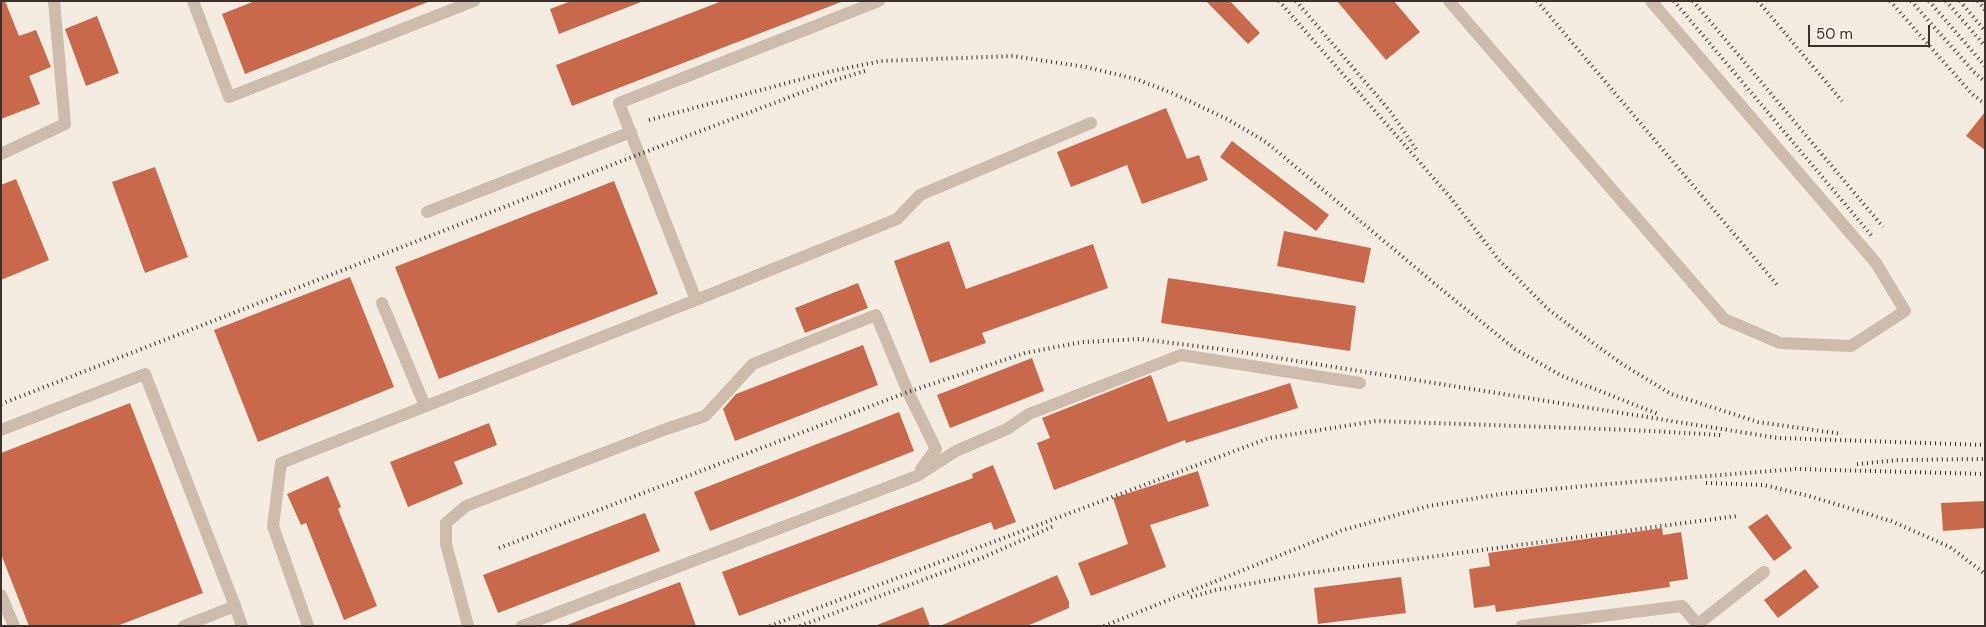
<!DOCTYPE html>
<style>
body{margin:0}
#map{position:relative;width:1986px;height:627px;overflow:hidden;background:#f4ebe1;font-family:"DM Sans",sans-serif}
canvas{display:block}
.frame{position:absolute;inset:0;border:2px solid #3b302b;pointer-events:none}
.scale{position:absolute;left:1808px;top:25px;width:122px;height:22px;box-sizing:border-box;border:2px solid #3b302b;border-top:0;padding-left:6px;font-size:15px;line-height:18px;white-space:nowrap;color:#3b302b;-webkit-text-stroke:4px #fbf5ee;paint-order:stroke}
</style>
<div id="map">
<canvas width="1986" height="627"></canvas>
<div class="frame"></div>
<div class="scale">50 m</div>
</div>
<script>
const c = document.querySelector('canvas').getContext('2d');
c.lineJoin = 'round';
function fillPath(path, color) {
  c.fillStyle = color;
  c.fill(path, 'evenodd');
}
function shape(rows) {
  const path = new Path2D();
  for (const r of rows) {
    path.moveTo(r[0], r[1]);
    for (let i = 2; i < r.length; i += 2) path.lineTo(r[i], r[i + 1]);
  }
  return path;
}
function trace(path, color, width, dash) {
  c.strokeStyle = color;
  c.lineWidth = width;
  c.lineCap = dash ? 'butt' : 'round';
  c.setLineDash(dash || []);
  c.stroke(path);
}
fillPath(shape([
 [1,1,5,1,19,36,36,30,51,67,29,76,40,104,1,119],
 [255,1,428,1,428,2,245,74,222,14],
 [571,1,641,1,641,2,559,34,550,9],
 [722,1,841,2,572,106,556,65],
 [1206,1,1230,1,1260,33,1248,44],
 [1337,1,1394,1,1420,32,1386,60],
 [97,16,119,73,86,86,65,29],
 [1166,108,1187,159,1199,155,1208,180,1142,204,1127,165,1071,187,1057,152],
 [1985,112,1985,150,1966,136],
 [1232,141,1329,215,1316,231,1220,157],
 [155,167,188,257,145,273,112,182],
 [16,179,49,260,1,280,1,185],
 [614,181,658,294,439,379,395,267],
 [1284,231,1371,248,1364,283,1277,266],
 [949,241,966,289,1093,244,1108,288,982,333,986,343,930,363,894,261],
 [350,277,394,387,258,442,214,330],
 [1168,278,1356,306,1350,351,1161,323],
 [858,283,868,308,805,333,795,308],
 [863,345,878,385,735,441,723,409,736,394],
 [1032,358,1044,391,950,428,937,395],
 [1151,375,1168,422,1290,383,1298,408,1186,443,1185,440,1054,490,1037,443,1050,438,1042,418],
 [130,403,203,593,117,626,29,626,1,554,1,453],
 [899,412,914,451,710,531,694,492],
 [489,423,497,445,454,462,463,484,408,507,390,462],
 [993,465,1016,522,994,530,991,522,739,616,722,572,973,478,972,474],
 [1198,471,1209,506,1150,525,1166,567,1091,596,1078,563,1128,544,1113,498],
 [328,476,341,507,338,509,377,606,344,620,306,523,301,525,287,494],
 [1985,501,1985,528,1943,531,1941,503],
 [645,513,660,551,498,613,483,575],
 [1767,514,1792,548,1774,561,1748,527],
 [1662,528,1663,535,1681,532,1688,579,1669,582,1670,587,1496,612,1495,605,1474,608,1469,569,1490,566,1488,553],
 [1805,569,1819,587,1778,618,1764,600],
 [1057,575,1069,602,1069,608,1027,626,940,626],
 [1401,577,1406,613,1318,624,1314,588],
 [680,582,696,626,567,626,567,625],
 [923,607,930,626,878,626,877,625]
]), '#c8694b');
trace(shape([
 [193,1,229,97,474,1],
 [1449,1,1724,319,1780,343,1851,346,1905,311,1876,263,1651,1],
 [1,154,65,124,54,1],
 [427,212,631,132],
 [696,300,619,103,879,1],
 [382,303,425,406],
 [1,430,145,374,235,606,184,626],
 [1,595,14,626],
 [235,606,242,626],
 [1698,624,1764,572],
 [308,626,273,526,281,463,696,300,897,219,920,195,1091,123],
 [468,626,446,544,446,523,466,506,666,429,705,416,753,364,876,315,908,392,936,449,921,469],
 [522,626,917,476,956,451,1007,429,1029,414,1181,355,1360,383],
 [1522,626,1682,606,1699,626]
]), '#cdbbac', 12);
trace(shape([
 [1279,1,1450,197,1499,260,1548,309,1578,332,1622,364,1671,394,1758,422,1842,434],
 [1296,1,1390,111,1418,152],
 [1537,1,1779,287],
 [1674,1,1872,236],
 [1693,1,1883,227],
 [1758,1,1842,101],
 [1890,1,1972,94,1985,104],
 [1911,1,1974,72,1985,82],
 [1929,1,1985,66],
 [1946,1,1985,46],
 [1960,1,1985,31],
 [1978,1,1985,10],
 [649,120,828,72,881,61,1013,56,1086,67,1136,79,1172,93,1227,119,1266,142,1441,289,1515,349,1562,376,1658,414],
 [1,404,619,162,832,81,868,70],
 [1857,464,1899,460,1985,459],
 [1706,483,1764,485,1809,496,1891,521,1950,547,1985,574],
 [499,548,908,392,1025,353,1082,342,1140,339,1228,350,1778,438,1985,445],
 [1191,597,1216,590,1302,574,1737,516],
 [770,626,1269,438,1376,421,1632,430,1721,435],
 [800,626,984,557,1054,526],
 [1104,626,1343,530,1429,506,1501,494,1594,485,1796,469,1985,474]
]), '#3b302b', 4, [1, 4]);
</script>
